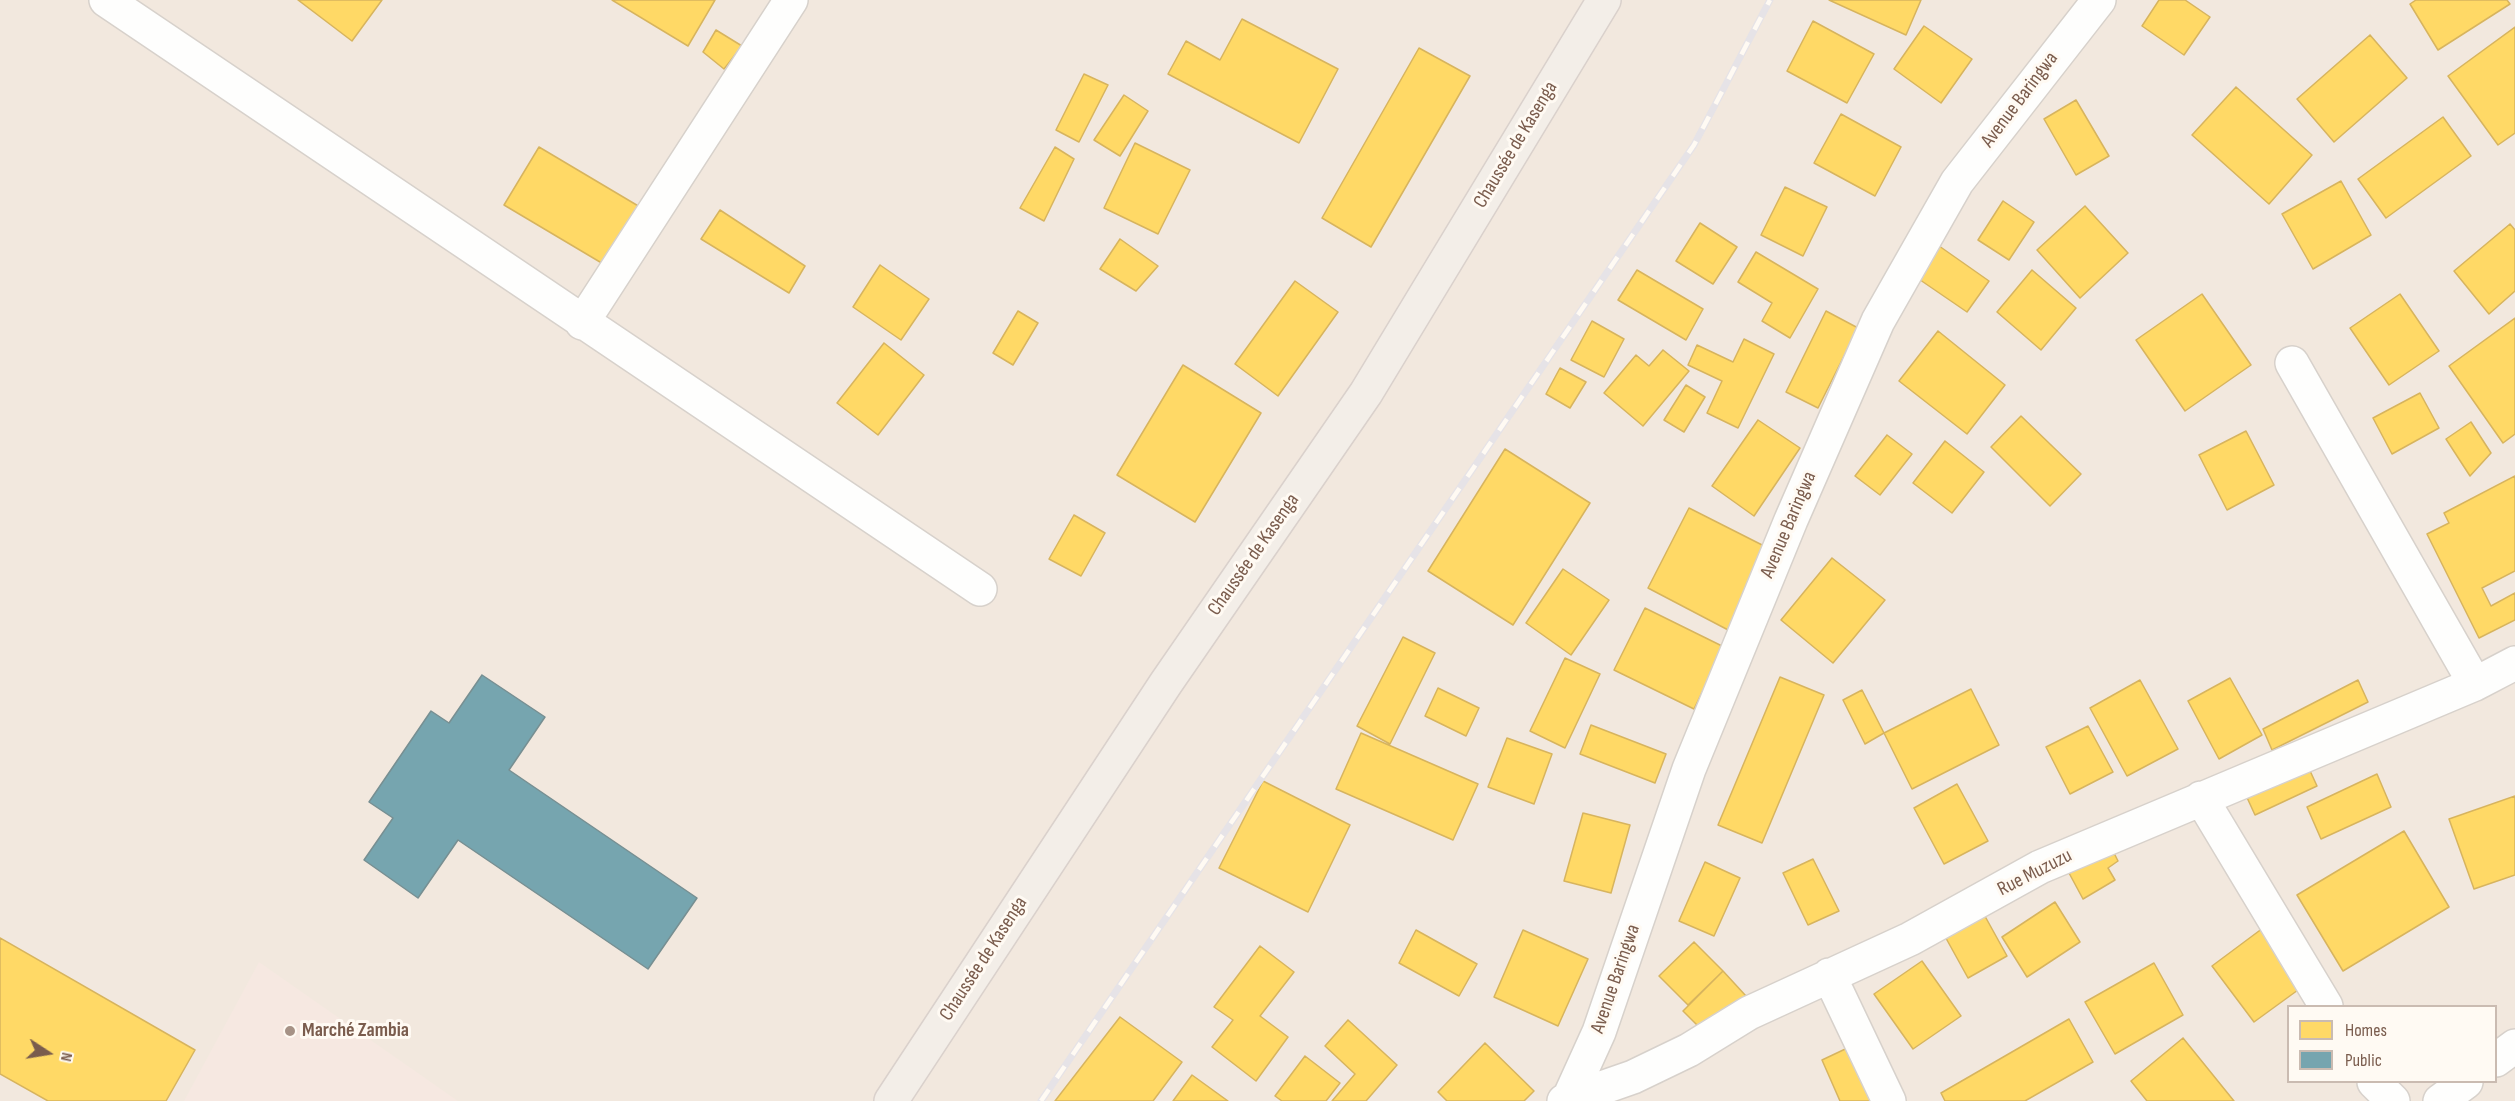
<!DOCTYPE html>
<meta charset="utf-8">
<style>
body{margin:0}
#map{position:relative;width:2515px;height:1101px;overflow:hidden;background:#f9f5f0;font-family:"Sofia Sans Condensed",sans-serif}
canvas{display:block}
.legend{position:absolute;left:2287px;top:1005px;width:210px;height:78px;box-sizing:border-box;background:#fffaf3;border:2px solid #cabbb1;margin:0;padding:8px 10px;list-style:none;font-size:18px;color:#7a5c4d}
.legend li{display:flex;align-items:center;gap:12px;height:30px}
.legend b{width:30px;border:2px solid #cabbb1}
.north{position:absolute;left:18px;top:1023px;width:60px;height:60px;-webkit-text-stroke:4px #fffaf3;paint-order:stroke;rotate:102deg;font-size:16px;font-weight:700;line-height:24px;text-align:center;color:#7a5c4d}
.north::after{content:'';display:block;margin:auto;width:21px;height:27px;background:#7a5c4d;clip-path:polygon(50% 0,100% 100%,50% 72%,0 100%)}
</style>
<div id="map">
<canvas width="2515" height="1101"></canvas>
<ul class="legend">
<li><b style="height:16px;background:#ffd966"></b>Homes</li>
<li><b style="height:16px;background:#76a5af"></b>Public</li>
</ul>
<div class="north">N</div>
</div>
<script>
const c = document.querySelector('canvas').getContext('2d');
c.lineJoin = 'round';
function fillPath(path, color) {
  c.fillStyle = color;
  c.fill(path, 'evenodd');
}
function shape(rows) {
  const path = new Path2D();
  for (const r of rows) {
    path.moveTo(r[0], r[1]);
    for (let i = 2; i < r.length; i += 2) path.lineTo(r[i], r[i + 1]);
  }
  return path;
}
function trace(path, color, width, dash) {
  c.strokeStyle = color;
  c.lineWidth = width;
  c.lineCap = dash ? 'butt' : 'round';
  c.setLineDash(dash || []);
  c.stroke(path);
}
function drawText(font, color, halo, rows, align = 'center') {
  c.font = font + ' "Sofia Sans Condensed",sans-serif';
  c.lineWidth = 6;
  c.setLineDash([]);
  c.textBaseline = 'middle';
  c.strokeStyle = halo;
  c.fillStyle = color;
  for (const [text, x, y, turn = 0] of rows) {
    c.save();
    c.translate(x, y);
    c.rotate((+turn || 0) * Math.PI / 180);
    c.textAlign = isNaN(turn) ? turn : align;
    if (halo) c.strokeText(text, 0, 0);
    c.fillText(text, 0, 0);
    c.restore();
  }
}
fillPath(shape([
 [0,0,2515,0,2515,1101,0,1101],
 [2288,1006,2496,1006,2496,1082,2288,1082]
]), '#f2e8de');
fillPath(shape([
 [259,962,458,1101,184,1101]
]), '#f6e8e1');
const homes = shape([
 [298,0,382,0,352,41,298,0],
 [612,0,715,0,688,46,612,0],
 [1829,0,1921,0,1906,35,1829,0],
 [2159,0,2185,0,2210,17,2184,55,2142,26,2159,0],
 [2416,0,2507,0,2510,4,2438,50,2410,4,2416,0],
 [1242,19,1338,69,1299,143,1168,74,1186,41,1220,60,1242,19],
 [1813,21,1874,54,1847,103,1787,71,1813,21],
 [1924,26,1972,59,1941,103,1894,69,1924,26],
 [2515,27,2515,133,2498,145,2448,76,2515,27],
 [716,30,742,46,724,69,703,52,716,30],
 [2370,35,2407,78,2334,142,2297,99,2370,35],
 [1419,48,1470,76,1371,247,1322,218,1419,48],
 [1084,74,1108,85,1079,142,1056,130,1084,74],
 [2236,87,2312,155,2269,204,2192,135,2236,87],
 [1124,95,1148,111,1120,156,1094,140,1124,95],
 [2076,100,2109,156,2076,175,2044,119,2076,100],
 [1841,114,1901,147,1875,196,1814,163,1841,114],
 [2443,117,2471,156,2386,218,2358,179,2443,117],
 [1135,143,1190,170,1158,234,1104,208,1135,143],
 [539,147,640,207,605,265,504,205,539,147],
 [1055,147,1074,159,1044,221,1020,208,1055,147],
 [2341,181,2371,235,2313,269,2282,214,2341,181],
 [1785,187,1827,207,1803,256,1761,235,1785,187],
 [2003,201,2034,222,2009,260,1978,240,2003,201],
 [2085,206,2128,253,2080,298,2037,250,2085,206],
 [720,210,805,266,789,293,701,239,720,210],
 [1700,223,1737,247,1713,284,1676,261,1700,223],
 [2510,224,2515,230,2515,291,2489,314,2454,271,2510,224],
 [1120,239,1158,266,1136,291,1100,269,1120,239],
 [1932,241,1989,281,1967,312,1910,273,1932,241],
 [1756,252,1818,289,1790,338,1762,321,1772,303,1738,282,1756,252],
 [880,265,929,299,901,340,853,307,880,265],
 [1637,270,1703,309,1686,340,1618,300,1637,270],
 [2032,270,2076,308,2041,350,1997,312,2032,270],
 [1295,281,1338,312,1278,396,1235,364,1295,281],
 [2202,294,2251,365,2185,411,2136,340,2202,294],
 [2400,294,2439,351,2389,385,2350,328,2400,294],
 [1018,311,1038,323,1013,365,993,353,1018,311],
 [1826,311,1858,328,1818,408,1786,392,1826,311],
 [2515,318,2515,434,2503,443,2449,366,2515,318],
 [1592,321,1624,339,1604,377,1571,360,1592,321],
 [1938,331,2005,385,1967,434,1899,381,1938,331],
 [1744,339,1774,354,1738,428,1707,413,1722,381,1688,365,1697,345,1733,362,1744,339],
 [884,343,924,375,878,435,837,403,884,343],
 [1663,350,1689,371,1643,426,1604,393,1636,355,1649,366,1663,350],
 [1183,365,1261,413,1195,522,1117,475,1183,365],
 [1560,368,1586,382,1570,408,1546,394,1560,368],
 [1686,385,1705,397,1684,432,1664,420,1686,385],
 [2420,393,2439,428,2392,454,2373,418,2420,393],
 [2021,416,2081,474,2050,506,1991,447,2021,416],
 [1758,420,1800,448,1754,516,1712,486,1758,420],
 [2471,422,2491,453,2470,476,2446,439,2471,422],
 [2246,431,2274,485,2227,510,2199,455,2246,431],
 [1887,435,1912,454,1880,495,1855,476,1887,435],
 [1945,441,1984,472,1952,513,1913,483,1945,441],
 [1505,449,1590,503,1513,625,1428,571,1505,449],
 [2515,476,2515,571,2482,588,2491,606,2515,593,2515,620,2479,638,2427,534,2449,523,2444,513,2515,476],
 [1689,508,1774,551,1732,632,1648,588,1689,508],
 [1074,515,1105,533,1081,576,1049,559,1074,515],
 [1832,558,1885,600,1833,663,1781,620,1832,558],
 [1563,569,1609,600,1571,655,1526,623,1563,569],
 [1645,608,1724,647,1694,709,1614,670,1645,608],
 [1403,637,1435,653,1390,744,1357,726,1403,637],
 [1565,658,1600,674,1565,748,1530,731,1565,658],
 [1780,677,1824,695,1762,843,1718,825,1780,677],
 [2230,678,2262,735,2219,759,2188,701,2230,678],
 [2140,680,2178,749,2127,776,2090,708,2140,680],
 [2358,680,2368,702,2272,750,2263,729,2358,680],
 [1438,688,1479,708,1466,736,1425,716,1438,688],
 [1971,689,1999,745,1912,789,1884,733,1971,689],
 [1862,690,1884,733,1865,744,1843,700,1862,690],
 [1591,725,1666,754,1655,783,1580,754,1591,725],
 [2088,726,2113,772,2070,794,2046,747,2088,726],
 [1361,733,1478,784,1453,840,1336,789,1361,733],
 [1507,738,1552,754,1534,804,1488,787,1507,738],
 [2306,762,2317,786,2255,815,2244,791,2306,762],
 [2377,774,2391,807,2321,839,2307,807,2377,774],
 [1263,781,1350,825,1308,912,1219,868,1263,781],
 [1957,784,1988,841,1944,864,1914,808,1957,784],
 [2515,796,2515,875,2474,889,2449,819,2515,796],
 [1583,813,1630,825,1611,893,1564,881,1583,813],
 [2404,831,2449,907,2343,971,2297,895,2404,831],
 [2112,849,2118,861,2108,868,2115,880,2083,899,2069,873,2112,849],
 [1813,859,1839,911,1808,925,1783,873,1813,859],
 [1705,862,1740,878,1714,936,1679,921,1705,862],
 [2055,902,2080,942,2027,977,2002,937,2055,902],
 [1981,909,2007,956,1968,978,1942,931,1981,909],
 [2267,925,2309,982,2254,1022,2212,966,2267,925],
 [1416,930,1477,964,1459,996,1399,963,1416,930],
 [1523,930,1588,959,1558,1026,1494,997,1523,930],
 [0,938,195,1050,166,1101,48,1101,0,1074,0,938],
 [1694,942,1723,971,1688,1005,1659,976,1694,942],
 [1260,946,1294,972,1260,1016,1288,1037,1256,1081,1212,1047,1233,1020,1214,1007,1260,946],
 [1922,961,1961,1016,1913,1049,1874,994,1922,961],
 [2154,963,2183,1015,2115,1054,2085,1002,2154,963],
 [1723,971,1746,996,1707,1035,1683,1011,1723,971],
 [1120,1017,1182,1062,1153,1101,1055,1101,1120,1017],
 [2069,1019,2093,1062,2025,1101,1945,1101,1941,1093,2069,1019],
 [1348,1020,1397,1065,1366,1101,1332,1101,1355,1074,1325,1046,1348,1020],
 [2183,1038,2234,1101,2147,1101,2131,1081,2183,1038],
 [1485,1043,1534,1091,1524,1101,1447,1101,1438,1092,1485,1043],
 [1858,1043,1884,1101,1840,1101,1822,1060,1858,1043],
 [1305,1056,1340,1083,1326,1101,1282,1101,1275,1096,1305,1056],
 [1192,1075,1228,1101,1173,1101,1192,1075]
]);
fillPath(homes, '#ffd966');
trace(homes, '#d7b45e', 1.5);
const public = shape([
 [482,675,545,717,509,770,697,898,648,969,458,840,418,898,364,860,393,818,369,802,431,711,449,723,482,675]
]);
fillPath(public, '#76a5af');
trace(public, '#778f92', 1.5);
const minor = shape([
 [106,0,980,589],
 [582,323,791,0],
 [2292,363,2475,684],
 [2201,798,2326,1006],
 [1829,975,1889,1101],
 [2496,1060,2515,1046],
 [2374,1082,2393,1101],
 [1569,1098,1599,1032,1689,769,1791,520,1878,321,1957,182,2099,0],
 [1564,1101,1633,1077,1689,1050,1749,1013,1910,939,2040,867,2475,684,2515,663],
 [2440,1101,2466,1082]
]);
const major = shape([
 [891,1101,1166,683,1366,393,1604,0]
]);
trace(minor, '#d7d1cb', 36);
trace(major, '#dad1cc', 36);
trace(minor, '#fefefd', 33);
trace(major, '#f3eee8', 33);
const rail = shape([
 [1041,1101,1694,145,1770,0]
]);
trace(rail, '#e6e3e7', 7);
trace(rail, '#fffaf3', 4.5, [14]);
for (const [x, y, r, color] of [
 [290,1031,6,"#a69286"]
]) {
  const dot = new Path2D();
  dot.arc(x, y, r, 0, 2 * Math.PI);
  c.fillStyle = color;
  c.fill(dot);
  trace(dot, '#fffaf3', 2);
}
drawText('20px', '#7a5c4d', '#fffaf3', [
 ["Avenue Baringwa",2020,100,-53],
 ["Chaussée de Kasenga",1516,145,-59],
 ["Avenue Baringwa",1789,525,-67],
 ["Chaussée de Kasenga",1254,555,-55],
 ["Rue Muzuzu",2035,873,-27],
 ["Chaussée de Kasenga",984,959,-57],
 ["Avenue Baringwa",1616,979,-71]
]);
drawText('bold 20px', '#7a5c4d', '#fffaf3', [
 ["Marché Zambia",302,1031]
], 'left');
</script>
